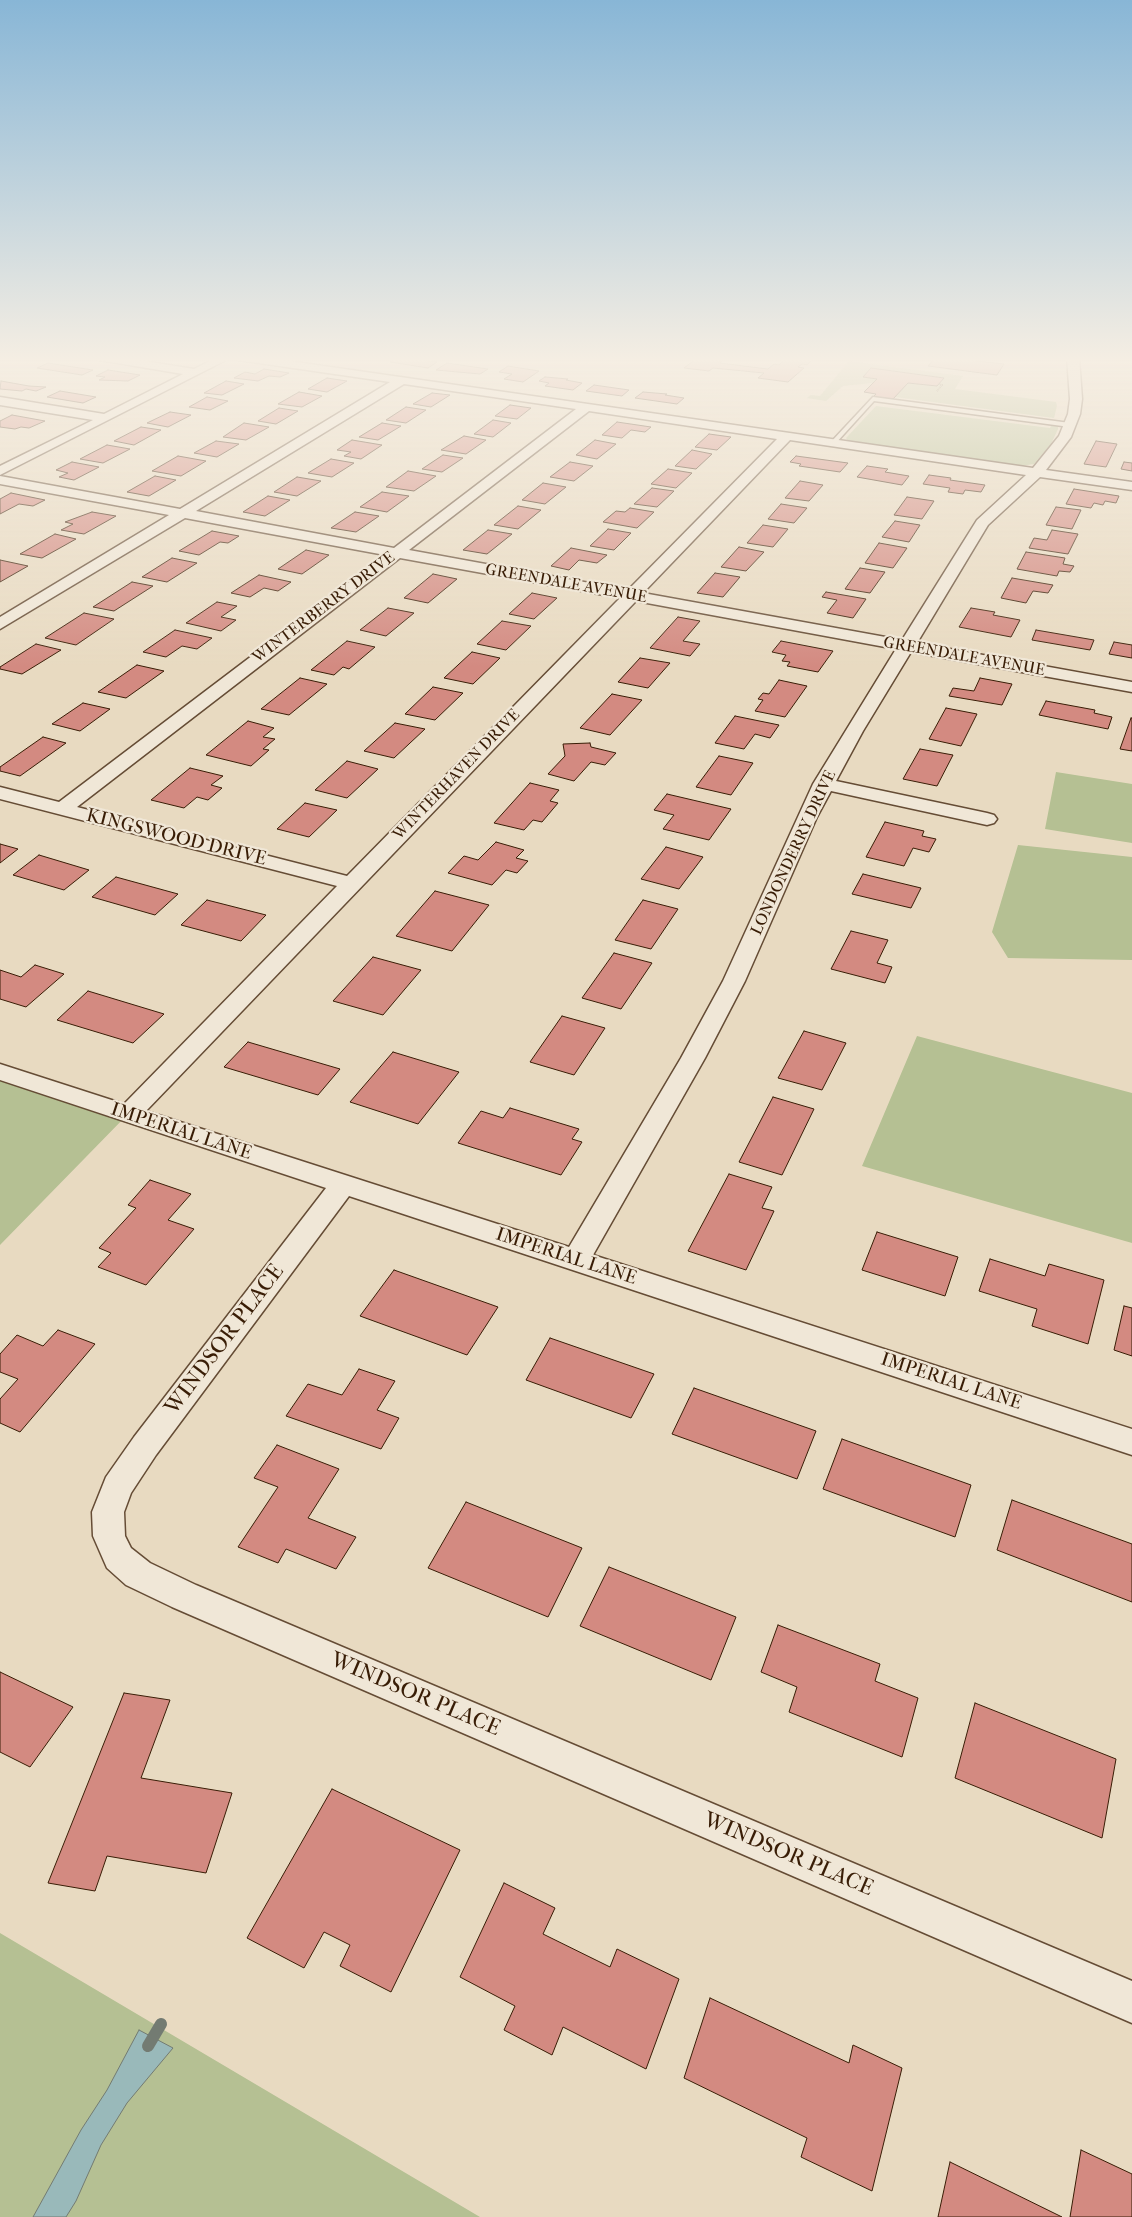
<!DOCTYPE html>
<style>
body{margin:0}
canvas{display:block;background:#e8dac1}
</style>
<canvas width="1132" height="2217"></canvas>
<script>
const c = document.querySelector('canvas').getContext('2d');
c.lineJoin = 'round';
function fillPath(path, color) {
  c.fillStyle = color;
  c.fill(path, 'evenodd');
}
function shape(rows) {
  const path = new Path2D();
  for (const r of rows) {
    path.moveTo(r[0], r[1]);
    for (let i = 2; i < r.length; i += 2) path.lineTo(r[i], r[i + 1]);
  }
  return path;
}
function trace(path, color, width, dash) {
  c.strokeStyle = color;
  c.lineWidth = width;
  c.lineCap = dash ? 'butt' : 'round';
  c.setLineDash(dash || []);
  c.stroke(path);
}
function drawText(font, color, halo, rows, align = 'center') {
  c.font = font + ' "IM FELL French Canon",serif';
  c.lineWidth = 4.5;
  c.setLineDash([]);
  c.textBaseline = 'middle';
  c.strokeStyle = halo;
  c.fillStyle = color;
  for (const [text, x, y, turn = 0] of rows) {
    c.save();
    c.translate(x, y);
    c.rotate((+turn || 0) * Math.PI / 180);
    c.textAlign = isNaN(turn) ? turn : align;
    if (halo) c.strokeText(text, 0, 0);
    c.fillText(text, 0, 0);
    c.restore();
  }
}
fillPath(shape([
 [849,361,963,376,955,389,1056,402,1057,406,1054,418,895,397,908,383,937,386,944,378,872,368,863,377,877,379,873,383,843,386,826,401,807,398,811,395,820,396],
 [876,406,1050,428,1051,426,1058,426,1058,429,1051,444,1034,464,1020,466,848,441,846,438],
 [1056,772,1132,784,1132,843,1045,829],
 [1018,845,1132,857,1132,960,1008,958,992,932],
 [917,1036,1132,1093,1132,1243,862,1166],
 [0,1072,128,1114,0,1245],
 [0,1933,480,2217,0,2217]
]), '#b5c093');
const water = shape([
 [139,2030,173,2048,127,2103,101,2145,76,2201,66,2217,33,2217,81,2130,107,2090,139,2030]
]);
fillPath(water, '#99b9ba');
trace(water, '#737b72', 1);
trace(shape([
 [148,2046,161,2024]
]), '#737b72', 12);
const building = shape([
 [399,357,402,357,437,362,428,368,390,362,399,357],
 [696,357,721,357,717,360,708,359,722,361,720,363,768,369,774,364,779,365,783,361,772,360,775,357,815,357,807,365,802,364,798,367,804,368,788,382,758,378,764,373,713,368,709,371,684,368,698,357,696,357],
 [936,357,943,357,1004,364,997,375,928,366,936,357],
 [48,363,93,370,82,375,37,368,48,363],
 [447,363,488,369,480,374,436,370,447,363],
 [508,366,539,371,523,382,504,379,512,374,499,372,508,366],
 [871,368,944,378,937,386,908,383,893,399,873,397,876,394,864,392,877,379,863,377,871,368],
 [264,369,289,373,280,377,269,376,258,381,234,378,245,372,255,374,264,369],
 [108,370,140,375,128,381,99,380,105,377,96,376,108,370],
 [545,377,568,379,566,380,582,383,573,390,545,386,549,383,539,381,545,377],
 [327,378,347,381,327,392,308,389,327,378],
 [1,381,29,386,46,387,36,391,26,389,22,391,0,389,1,381],
 [226,381,244,384,222,395,204,393,226,381],
 [594,385,629,390,622,396,586,391,594,385],
 [60,391,96,397,83,403,47,397,60,391],
 [299,392,322,396,302,407,278,404,299,392],
 [643,392,667,394,665,395,684,398,677,404,635,398,643,392],
 [432,393,450,395,431,407,413,404,432,393],
 [207,397,228,401,210,410,189,407,207,397],
 [510,405,531,408,517,419,495,416,510,405],
 [406,407,426,410,406,423,386,420,406,407],
 [279,408,298,411,276,424,258,421,279,408],
 [170,412,191,415,168,427,147,423,170,412],
 [12,415,45,421,29,428,21,427,15,429,0,427,0,421,12,415],
 [493,420,511,423,493,437,474,434,493,420],
 [617,422,651,427,645,432,631,430,622,438,602,435,617,422],
 [244,423,269,427,246,440,223,437,244,423],
 [382,423,401,426,378,440,359,437,382,423],
 [141,427,161,430,134,445,114,441,141,427],
 [709,434,731,437,717,450,695,447,709,434],
 [464,436,486,440,466,454,441,450,464,436],
 [352,440,382,445,361,459,344,456,351,452,337,450,352,440],
 [595,440,616,444,597,459,576,455,595,440],
 [216,441,239,444,217,457,194,453,216,441],
 [1096,441,1117,444,1106,467,1084,464,1096,441],
 [107,445,130,449,103,463,80,459,107,445],
 [692,450,712,454,696,469,675,466,692,450],
 [443,455,463,458,442,472,422,469,443,455],
 [178,456,206,461,181,476,152,471,178,456],
 [796,456,848,463,840,472,799,466,801,464,790,462,796,456],
 [331,459,354,463,332,477,308,473,331,459],
 [72,462,99,467,74,480,59,477,68,473,56,470,72,462],
 [570,462,593,466,574,481,550,477,570,462],
 [1124,462,1132,463,1132,471,1121,469,1124,462],
 [867,466,888,469,885,472,909,476,902,485,857,477,867,466],
 [668,469,692,473,676,488,651,484,668,469],
 [408,471,436,476,414,491,386,487,408,471],
 [929,475,951,478,950,480,985,485,981,492,965,490,963,494,948,492,950,488,923,484,929,475],
 [155,476,176,480,149,496,127,492,155,476],
 [297,477,321,481,297,496,274,492,297,477],
 [800,481,823,485,809,501,785,498,800,481],
 [543,483,566,487,545,504,522,500,543,483],
 [652,488,674,491,657,507,634,504,652,488],
 [1074,489,1119,496,1116,503,1105,501,1103,505,1094,503,1091,508,1066,504,1074,489],
 [382,492,409,496,387,512,360,507,382,492],
 [11,493,45,500,33,506,19,504,0,514,0,499,11,493],
 [268,496,290,500,265,516,243,512,268,496],
 [907,497,934,501,922,519,894,515,907,497],
 [781,504,807,508,794,523,768,519,781,504],
 [518,506,541,510,518,529,494,525,518,506],
 [1056,507,1081,510,1072,529,1046,525,1056,507],
 [630,508,654,512,637,528,603,522,616,511,625,512,630,508],
 [92,512,116,516,84,534,61,530,73,524,65,522,92,512],
 [355,512,379,516,356,532,331,528,355,512],
 [895,521,920,525,909,542,882,537,895,521],
 [763,525,788,529,773,547,747,543,763,525],
 [608,529,631,533,614,550,590,546,608,529],
 [488,530,512,534,487,554,463,550,488,530],
 [1052,530,1078,534,1068,554,1029,548,1034,538,1047,540,1052,530],
 [212,531,239,536,228,543,220,542,199,555,179,551,212,531],
 [55,534,76,539,42,558,20,554,55,534],
 [879,543,907,548,893,568,865,563,879,543],
 [739,547,764,552,746,571,721,567,739,547],
 [571,548,607,555,597,563,579,560,569,570,551,566,571,548],
 [306,550,329,555,302,574,278,569,306,550],
 [1026,552,1065,558,1063,564,1074,566,1070,572,1059,571,1057,576,1017,569,1026,552],
 [172,558,197,563,167,582,142,577,172,558],
 [0,560,28,566,0,582,0,560],
 [860,568,885,572,870,593,845,589,860,568],
 [715,573,740,577,723,597,697,593,715,573],
 [433,574,457,579,428,603,404,598,433,574],
 [259,575,291,582,278,591,264,588,250,597,231,593,259,575],
 [1012,578,1053,585,1048,593,1033,591,1026,603,1001,598,1012,578],
 [132,582,153,586,114,611,93,607,132,582],
 [826,592,866,599,853,618,827,613,837,600,822,597,826,592],
 [532,593,557,598,534,619,509,614,532,593],
 [217,602,237,606,221,617,236,620,221,631,186,623,217,602],
 [388,608,414,613,386,636,360,630,388,608],
 [971,608,995,612,993,615,1020,620,1011,637,959,627,971,608],
 [84,613,114,619,76,645,45,638,84,613],
 [678,617,700,621,683,641,700,644,690,656,650,648,678,617],
 [502,621,531,626,506,650,477,644,502,621],
 [175,630,212,638,197,649,182,646,166,657,143,652,175,630],
 [1036,630,1094,640,1090,650,1032,640,1036,630],
 [347,641,375,647,349,669,343,667,334,675,311,670,347,641],
 [781,641,833,651,818,672,787,666,790,662,782,661,786,655,772,652,781,641],
 [1114,642,1132,645,1132,658,1109,654,1114,642],
 [36,644,61,650,22,674,0,669,0,667,36,644],
 [472,652,500,658,473,684,444,678,472,652],
 [640,658,670,663,648,688,618,682,640,658],
 [137,665,164,671,126,698,98,692,137,665],
 [300,678,327,684,289,715,261,709,300,678],
 [980,678,1012,684,1002,705,949,696,953,688,974,691,980,678],
 [779,680,807,686,785,717,755,711,763,700,758,699,763,693,769,694,779,680],
 [433,687,463,693,435,720,405,714,433,687],
 [612,694,642,700,610,735,580,728,612,694],
 [1046,701,1095,710,1094,713,1112,717,1108,729,1039,715,1046,701],
 [83,703,110,709,80,731,52,724,83,703],
 [946,708,977,714,961,746,929,739,946,708],
 [735,716,779,725,770,738,755,734,744,749,715,743,735,716],
 [1131,718,1132,718,1132,751,1120,749,1131,718],
 [248,721,274,728,263,737,275,739,263,749,269,750,251,766,206,755,248,721],
 [395,723,425,729,394,758,364,751,395,723],
 [43,737,66,743,20,776,0,771,0,767,43,737],
 [590,743,591,747,616,753,605,765,591,762,574,781,548,774,565,756,563,744,590,743],
 [920,749,953,755,937,786,903,779,920,749],
 [719,756,753,763,731,795,696,787,719,756],
 [347,761,378,769,347,798,315,790,347,761],
 [190,768,223,776,211,785,222,788,208,800,197,797,184,808,151,800,190,768],
 [530,783,559,790,550,801,558,803,542,822,533,820,524,830,494,823,530,783],
 [667,794,731,809,709,840,663,829,674,815,654,810,667,794],
 [305,803,337,810,309,837,277,829,305,803],
 [885,822,924,831,922,836,936,839,929,852,913,848,904,866,866,857,885,822],
 [496,842,524,850,516,858,528,861,517,873,506,870,492,885,448,873,464,856,478,860,496,842],
 [0,844,18,849,0,863,0,844],
 [666,847,703,857,679,889,641,879,666,847],
 [39,855,89,870,64,890,13,875,39,855],
 [863,874,921,888,911,908,852,894,863,874],
 [116,877,178,894,155,915,92,897,116,877],
 [435,891,489,905,452,951,396,936,435,891],
 [207,900,266,915,241,941,181,925,207,900],
 [643,900,678,909,651,949,615,940,643,900],
 [851,931,888,940,877,963,892,967,885,983,831,969,851,931],
 [614,953,652,963,621,1009,582,998,614,953],
 [373,957,421,970,383,1015,333,1001,373,957],
 [35,965,64,974,26,1007,0,999,0,970,21,977,35,965],
 [88,991,164,1014,133,1043,57,1020,88,991],
 [562,1016,605,1028,574,1075,530,1062,562,1016],
 [804,1031,846,1043,822,1090,778,1078,804,1031],
 [248,1042,340,1069,318,1095,224,1067,248,1042],
 [393,1052,459,1072,418,1124,350,1102,393,1052],
 [773,1097,814,1109,782,1175,739,1162,773,1097],
 [510,1108,579,1129,572,1139,582,1142,561,1175,458,1143,481,1111,503,1118,510,1108],
 [729,1174,772,1187,762,1208,774,1211,746,1270,688,1251,729,1174],
 [150,1180,191,1194,168,1220,194,1229,146,1285,98,1267,111,1253,99,1248,136,1208,128,1205,150,1180],
 [877,1232,958,1257,945,1296,862,1270,877,1232],
 [990,1259,1045,1276,1049,1264,1104,1280,1088,1344,1032,1326,1037,1309,979,1291,990,1259],
 [394,1270,498,1307,467,1355,360,1316,394,1270],
 [1124,1306,1132,1308,1132,1356,1114,1350,1124,1306],
 [58,1330,95,1344,20,1432,0,1423,0,1399,18,1379,0,1372,0,1354,17,1335,43,1346,58,1330],
 [550,1338,654,1374,631,1418,526,1380,550,1338],
 [359,1369,395,1381,377,1410,399,1418,381,1449,286,1416,308,1384,342,1395,359,1369],
 [694,1388,816,1431,797,1479,672,1434,694,1388],
 [842,1439,971,1485,955,1537,823,1489,842,1439],
 [277,1445,339,1469,308,1518,356,1537,336,1569,286,1549,278,1563,238,1547,278,1487,254,1478,277,1445],
 [1012,1500,1132,1544,1132,1602,997,1550,1012,1500],
 [466,1502,582,1548,548,1617,428,1568,466,1502],
 [609,1567,736,1617,711,1680,580,1626,609,1567],
 [778,1625,880,1664,875,1681,918,1698,902,1757,789,1712,797,1687,761,1672,778,1625],
 [0,1672,73,1707,30,1767,0,1752,0,1672],
 [124,1693,170,1700,141,1778,232,1793,206,1873,107,1856,95,1891,48,1883,124,1693],
 [975,1703,1116,1759,1102,1838,955,1778,975,1703],
 [332,1789,460,1850,391,1992,340,1966,350,1945,324,1932,304,1968,247,1938,332,1789],
 [504,1883,555,1908,543,1934,610,1967,617,1949,679,1979,646,2069,563,2027,552,2055,504,2030,515,2006,460,1977,504,1883],
 [710,1998,849,2063,853,2045,902,2068,872,2191,801,2157,807,2138,684,2078,710,1998],
 [1081,2150,1132,2174,1132,2217,1070,2217,1081,2150],
 [950,2162,1062,2217,938,2217,950,2162]
]);
fillPath(building, '#d38a81');
trace(building, '#391d06', 1);
const service = shape([
 [873,397,1070,423,1073,425,1070,427,874,401,835,444,831,444,831,442,873,397]
]);
const minor = shape([
 [93,357,119,357,194,369,218,357,261,357,1033,468,1059,436,1068,414,1070,399,1067,357,1079,357,1082,399,1080,414,1071,437,1046,470,1132,482,1132,490,1040,477,988,525,917,643,1132,682,1132,692,911,652,863,731,836,781,987,813,994,815,997,819,994,823,987,825,831,791,817,817,745,981,705,1058,593,1255,1132,1429,1132,1455,349,1196,156,1455,131,1493,124,1512,125,1536,131,1548,150,1563,196,1585,1132,1981,1132,2023,172,1607,126,1585,107,1568,93,1536,92,1512,106,1477,134,1437,326,1188,0,1080,0,1064,124,1104,337,886,0,799,0,787,59,802,385,555,185,518,0,629,0,617,169,515,0,484,0,476,180,509,390,382,238,360,232,357,0,475,0,466,93,420,0,405,0,397,104,414,183,374,99,360,93,357],
 [404,384,576,409,394,548,196,511,404,384],
 [589,411,777,439,628,590,409,550,589,411],
 [790,440,1026,475,977,520,902,640,643,593,790,440],
 [400,558,620,598,347,876,77,807,400,558],
 [636,601,896,649,813,784,723,981,681,1058,569,1247,146,1111,636,601]
]);
trace(service, '#654c35', 3);
trace(minor, '#654c35', 3);
trace(shape([
 [937,391,942,385,939,384]
]), '#391d06', 2, [0.5, 1]);
fillPath(service, '#f0e7d7');
fillPath(minor, '#f0e7d7');
const sky = c.createLinearGradient(0, 0, 0, 667);
sky.addColorStop(0, '#88b6d6');
sky.addColorStop(0.54, '#f5eee3');
sky.addColorStop(1, '#f5eee300');
c.fillStyle = sky;
c.fillRect(0, 0, 1132, 667);
drawText('16px', '#391d06', '#f0e7d7', [
 ["GREENDALE AVENUE",566,584,10],
 ["WINTERBERRY DRIVE",324,608,-37],
 ["GREENDALE AVENUE",964,657,10],
 ["WINTERHAVEN DRIVE",457,775,-46],
 ["LONDONDERRY DRIVE",794,853,-65]
]);
drawText('19px', '#391d06', '#f0e7d7', [
 ["KINGSWOOD DRIVE",176,838,14],
 ["IMPERIAL LANE",181,1132,18],
 ["IMPERIAL LANE",566,1257,18],
 ["IMPERIAL LANE",951,1382,18]
]);
drawText('22px', '#391d06', '#f0e7d7', [
 ["WINDSOR PLACE",225,1340,-53],
 ["WINDSOR PLACE",415,1695,23],
 ["WINDSOR PLACE",788,1855,23]
]);
</script>
